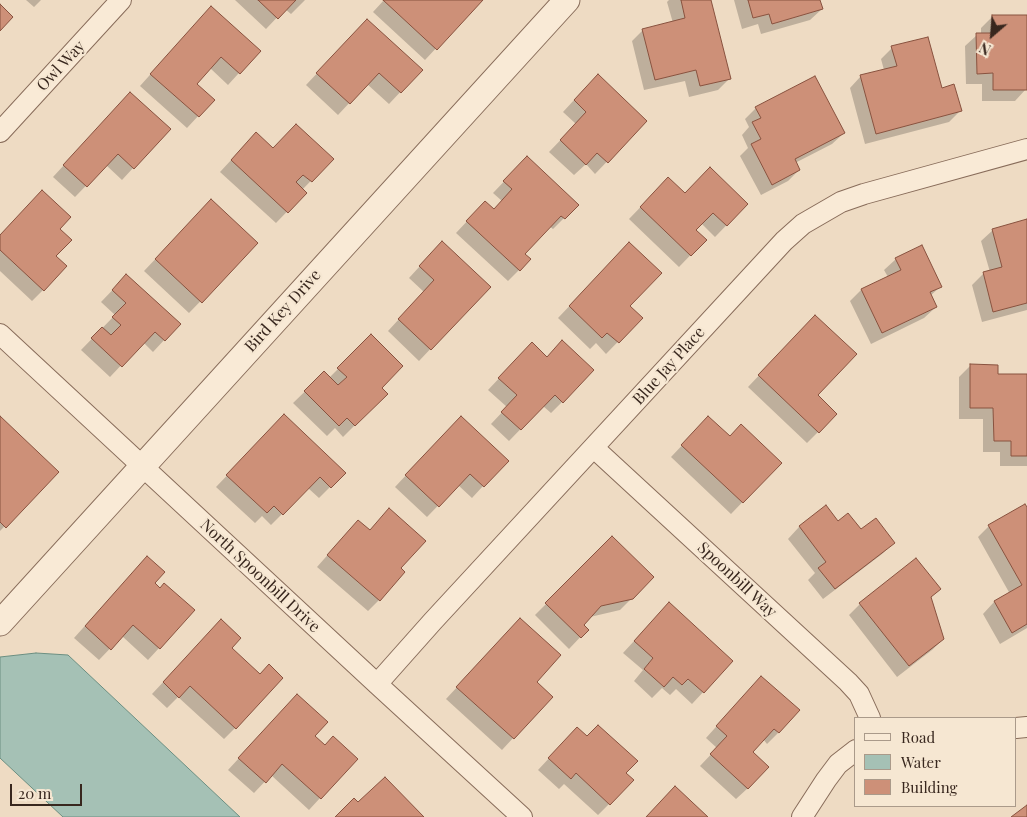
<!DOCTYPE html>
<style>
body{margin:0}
#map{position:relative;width:1027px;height:817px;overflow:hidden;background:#eedbc3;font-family:"Playfair Display",serif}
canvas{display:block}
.legend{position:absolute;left:854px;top:717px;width:162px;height:90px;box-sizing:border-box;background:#f6e7d2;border:1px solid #aa9a8a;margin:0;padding:6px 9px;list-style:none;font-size:15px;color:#38271e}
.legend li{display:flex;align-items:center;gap:10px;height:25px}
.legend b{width:25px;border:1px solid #aa9a8a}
.north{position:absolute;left:967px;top:10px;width:50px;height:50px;-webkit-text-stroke:4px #f6e7d2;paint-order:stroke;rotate:207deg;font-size:14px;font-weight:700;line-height:20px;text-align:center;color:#38271e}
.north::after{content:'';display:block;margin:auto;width:18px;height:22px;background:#38271e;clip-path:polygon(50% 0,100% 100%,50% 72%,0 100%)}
.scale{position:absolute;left:10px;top:784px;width:72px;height:22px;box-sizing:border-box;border:2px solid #38271e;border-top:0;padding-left:6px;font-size:15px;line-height:18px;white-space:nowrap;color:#38271e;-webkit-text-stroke:4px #f6e7d2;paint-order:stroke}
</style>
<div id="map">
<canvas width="1027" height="817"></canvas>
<ul class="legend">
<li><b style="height:6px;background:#f9ead6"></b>Road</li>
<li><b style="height:14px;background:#a5c1b5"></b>Water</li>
<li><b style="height:14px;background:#cd9078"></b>Building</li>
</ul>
<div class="north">N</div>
<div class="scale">20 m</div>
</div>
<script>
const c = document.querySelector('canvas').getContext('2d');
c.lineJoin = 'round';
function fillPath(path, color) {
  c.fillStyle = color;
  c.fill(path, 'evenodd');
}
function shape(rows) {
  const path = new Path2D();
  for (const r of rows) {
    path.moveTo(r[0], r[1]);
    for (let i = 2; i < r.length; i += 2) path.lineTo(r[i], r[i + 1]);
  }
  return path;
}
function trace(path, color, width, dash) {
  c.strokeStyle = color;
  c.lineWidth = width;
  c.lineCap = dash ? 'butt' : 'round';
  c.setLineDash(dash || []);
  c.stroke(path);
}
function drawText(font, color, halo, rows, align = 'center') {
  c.font = font + ' "Playfair Display",serif';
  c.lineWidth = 4.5;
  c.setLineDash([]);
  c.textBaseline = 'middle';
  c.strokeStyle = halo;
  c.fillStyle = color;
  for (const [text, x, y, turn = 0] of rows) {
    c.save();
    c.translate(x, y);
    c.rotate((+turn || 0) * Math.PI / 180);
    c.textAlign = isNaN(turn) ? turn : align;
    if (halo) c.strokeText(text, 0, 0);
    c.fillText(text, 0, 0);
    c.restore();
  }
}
const water = shape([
 [36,653,68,655,240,817,63,817,0,758,0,657,36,653]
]);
fillPath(water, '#a5c1b5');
trace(water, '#6c8f82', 1);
fillPath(shape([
 [26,0,41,0,34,7],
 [235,0,305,0,291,14,285,9,266,29],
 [384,0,481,0,425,60,373,12],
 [669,0,710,0,729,79,718,90,689,97,685,81,644,90,632,41,643,30,673,23,667,2],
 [734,0,819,0,822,9,810,20,761,34,758,24,742,29],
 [1027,16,1026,89,1015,101,982,101,982,84,966,84,965,46,977,35,981,35,981,28,992,17],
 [200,19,259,51,228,85,210,68,195,84,213,100,187,128,140,86],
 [356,32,421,70,389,104,367,84,338,115,306,85],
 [892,48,941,89,960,111,949,122,865,144,850,88,861,76,884,70,881,59],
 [586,87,646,121,595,174,586,164,574,175,549,152,576,124,563,112],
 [119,105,169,129,122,180,106,165,75,197,53,177],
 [756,108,844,133,832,144,795,163,799,170,788,181,761,195,740,156,748,148,742,135,749,127,745,119],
 [245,145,273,150,332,159,302,190,305,193,276,223,220,172],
 [516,169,564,218,553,229,549,226,523,254,529,260,508,281,456,233,485,202,493,210,502,201,493,193],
 [657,190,685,195,747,204,715,237,701,223,695,230,705,240,679,267,629,219],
 [200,212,257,243,189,313,144,271],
 [1027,221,1027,310,982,322,972,285,983,274,990,272,981,241,993,230],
 [58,229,54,256,43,290,32,301,0,271,0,236],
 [431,254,489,287,419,361,388,331,424,292,409,278],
 [618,255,628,307,641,318,606,354,596,343,590,349,558,318],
 [896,259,940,287,930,296,936,307,924,318,871,344,850,301,861,290,888,277,884,270],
 [126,276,179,324,153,352,143,342,110,377,81,350,115,315,101,302],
 [804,328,816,395,836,414,807,443,748,387],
 [371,336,380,388,386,394,343,437,335,428,327,436,293,403,324,373,329,378],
 [521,355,547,358,562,402,551,413,543,406,509,441,491,424,507,407,488,390],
 [970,366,997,375,1027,375,1027,466,1000,466,1000,452,983,452,983,419,959,419,959,377],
 [284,416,344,473,319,498,308,488,271,525,262,516,255,523,216,487],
 [0,418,57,472,0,531],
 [708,418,729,438,780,463,731,514,671,457],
 [449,429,483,486,472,498,458,485,427,517,395,487],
 [826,506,838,522,893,543,882,554,823,599,808,580,815,573,788,539,799,527],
 [1027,509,1027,628,1000,644,983,614,994,602,1010,594,978,537,989,526],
 [347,533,399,569,379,600,368,611,317,567],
 [612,538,652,578,620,610,590,617,582,625,587,630,569,649,535,615],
 [136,569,153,583,194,610,148,660,122,636,99,660,74,638],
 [939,589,930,598,943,639,932,650,897,677,849,615,860,604],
 [658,615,732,661,692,704,676,689,670,695,662,688,652,698,634,681,643,670,623,653],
 [509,631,535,682,551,697,502,750,446,699],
 [210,632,230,648,235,728,224,739,178,697,167,708,152,694],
 [750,689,778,733,767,744,763,739,751,752,748,788,736,799,700,766,717,748,706,738],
 [286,707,324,746,356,759,309,810,271,775,254,793,228,770],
 [566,740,625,773,609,804,598,815,564,784,559,789,538,770]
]), '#0003');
const building = shape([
 [258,0,296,0,278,19,258,0],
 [383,0,483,0,437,50,383,0],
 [681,0,711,0,731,79,700,86,696,70,655,80,642,29,685,18,681,0],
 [748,0,820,0,823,9,772,24,769,14,753,18,748,0],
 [0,4,13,17,0,31,0,4],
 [211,6,261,51,240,74,221,57,197,84,215,100,199,117,150,74,211,6],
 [992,15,1027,15,1027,90,993,90,993,73,977,74,976,33,992,33,992,15],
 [367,19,423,70,401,93,379,73,350,104,316,73,367,19],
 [928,37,942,88,954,84,962,111,876,134,860,75,897,66,891,46,928,37],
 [598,74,647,121,608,163,597,153,586,165,560,140,586,112,574,100,598,74],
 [815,76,845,133,795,159,800,170,772,185,751,144,761,139,752,122,761,118,755,107,815,76],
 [130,92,171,129,134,169,118,154,87,187,63,165,130,92],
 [296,124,334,159,312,182,303,175,296,182,307,193,288,213,231,160,256,132,273,148,296,124],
 [527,156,579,205,565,219,561,216,525,254,531,259,520,271,466,221,485,201,494,209,512,189,503,181,527,156],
 [710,167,748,204,727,226,713,213,696,230,707,240,691,256,640,207,668,177,685,193,710,167],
 [42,190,71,217,60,229,72,240,56,256,67,266,44,291,0,250,0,235,42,190],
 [211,199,258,243,202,303,155,259,211,199],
 [1027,219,1027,303,993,312,983,272,1002,267,992,229,1027,219],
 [442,241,491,287,431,350,398,319,434,280,419,266,442,241],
 [629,242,662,273,630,306,643,318,619,343,607,333,602,338,569,306,629,242],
 [922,245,942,287,930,292,937,307,882,333,861,289,901,270,895,258,922,245],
 [126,274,181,324,165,341,155,332,122,367,91,338,102,327,111,335,121,325,112,317,126,303,112,290,126,274],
 [815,315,857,354,818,395,837,414,819,433,758,375,815,315],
 [371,334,403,366,382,388,388,394,355,426,347,418,339,426,304,391,324,371,338,385,347,377,337,368,371,334],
 [562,340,594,370,563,403,555,395,521,430,501,412,517,395,498,378,532,342,547,357,562,340],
 [970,364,998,365,998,374,1027,374,1027,456,1011,456,1011,441,994,441,993,408,970,408,970,364],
 [284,414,346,473,331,488,320,477,283,515,274,506,267,513,226,475,284,414],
 [0,416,59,472,6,528,0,522,0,416],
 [461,416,509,461,484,487,470,474,439,507,405,475,461,416],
 [708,416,730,436,741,424,782,463,743,503,681,445,708,416],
 [1025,504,1027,507,1027,624,1012,633,994,601,1022,585,988,525,1025,504],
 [826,505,838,521,848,513,861,529,876,518,895,543,835,589,818,568,826,562,799,526,826,505],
 [389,508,426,541,401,568,405,572,380,601,327,555,358,520,370,530,389,508],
 [612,536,654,577,633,599,601,606,584,625,589,630,581,638,545,603,612,536],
 [147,556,165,572,155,583,160,588,164,583,195,610,160,649,133,625,111,650,85,626,147,556],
 [916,558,941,589,931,597,944,639,909,666,859,603,916,558],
 [669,602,733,661,704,693,688,679,682,685,673,677,664,687,644,669,653,658,634,641,669,602],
 [520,618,561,655,537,682,553,697,514,739,456,687,520,618],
 [221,619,241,638,232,648,260,674,269,664,283,678,236,729,190,686,179,698,163,682,221,619],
 [761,676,800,710,779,733,774,729,753,752,769,767,748,789,710,754,727,736,716,726,761,676],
 [297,694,328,722,315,736,325,745,333,736,358,759,321,799,282,764,266,783,238,758,297,694],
 [598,725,638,761,626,773,634,780,610,805,576,773,571,779,548,758,577,727,587,736,598,725],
 [385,777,424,817,335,817,354,798,358,802,385,777],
 [675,786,708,817,646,817,675,786],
 [1027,805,1027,817,1011,817,1027,805]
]);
fillPath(building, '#cd9078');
trace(building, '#88523f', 1);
const minor = shape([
 [0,132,121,0],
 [0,334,377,684,522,817],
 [594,448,848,682,859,694,870,718],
 [377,684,433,621,784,241,803,224,841,202,864,194,1027,149],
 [1016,728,1027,727],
 [802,817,826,780,838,764,856,750]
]);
const tertiary = shape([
 [0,623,567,0]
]);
trace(minor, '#886c5a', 22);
trace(tertiary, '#886c5a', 27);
trace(minor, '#f9ead6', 20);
trace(tertiary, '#f9ead6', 25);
drawText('16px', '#38271e', '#f6e7d2', [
 ["Owl Way",61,66,-47],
 ["Bird Key Drive",283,311,-48],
 ["Blue Jay Place",669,366,-48],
 ["North Spoonbill Drive",260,576,43],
 ["Spoonbill Way",737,580,43]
]);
</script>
